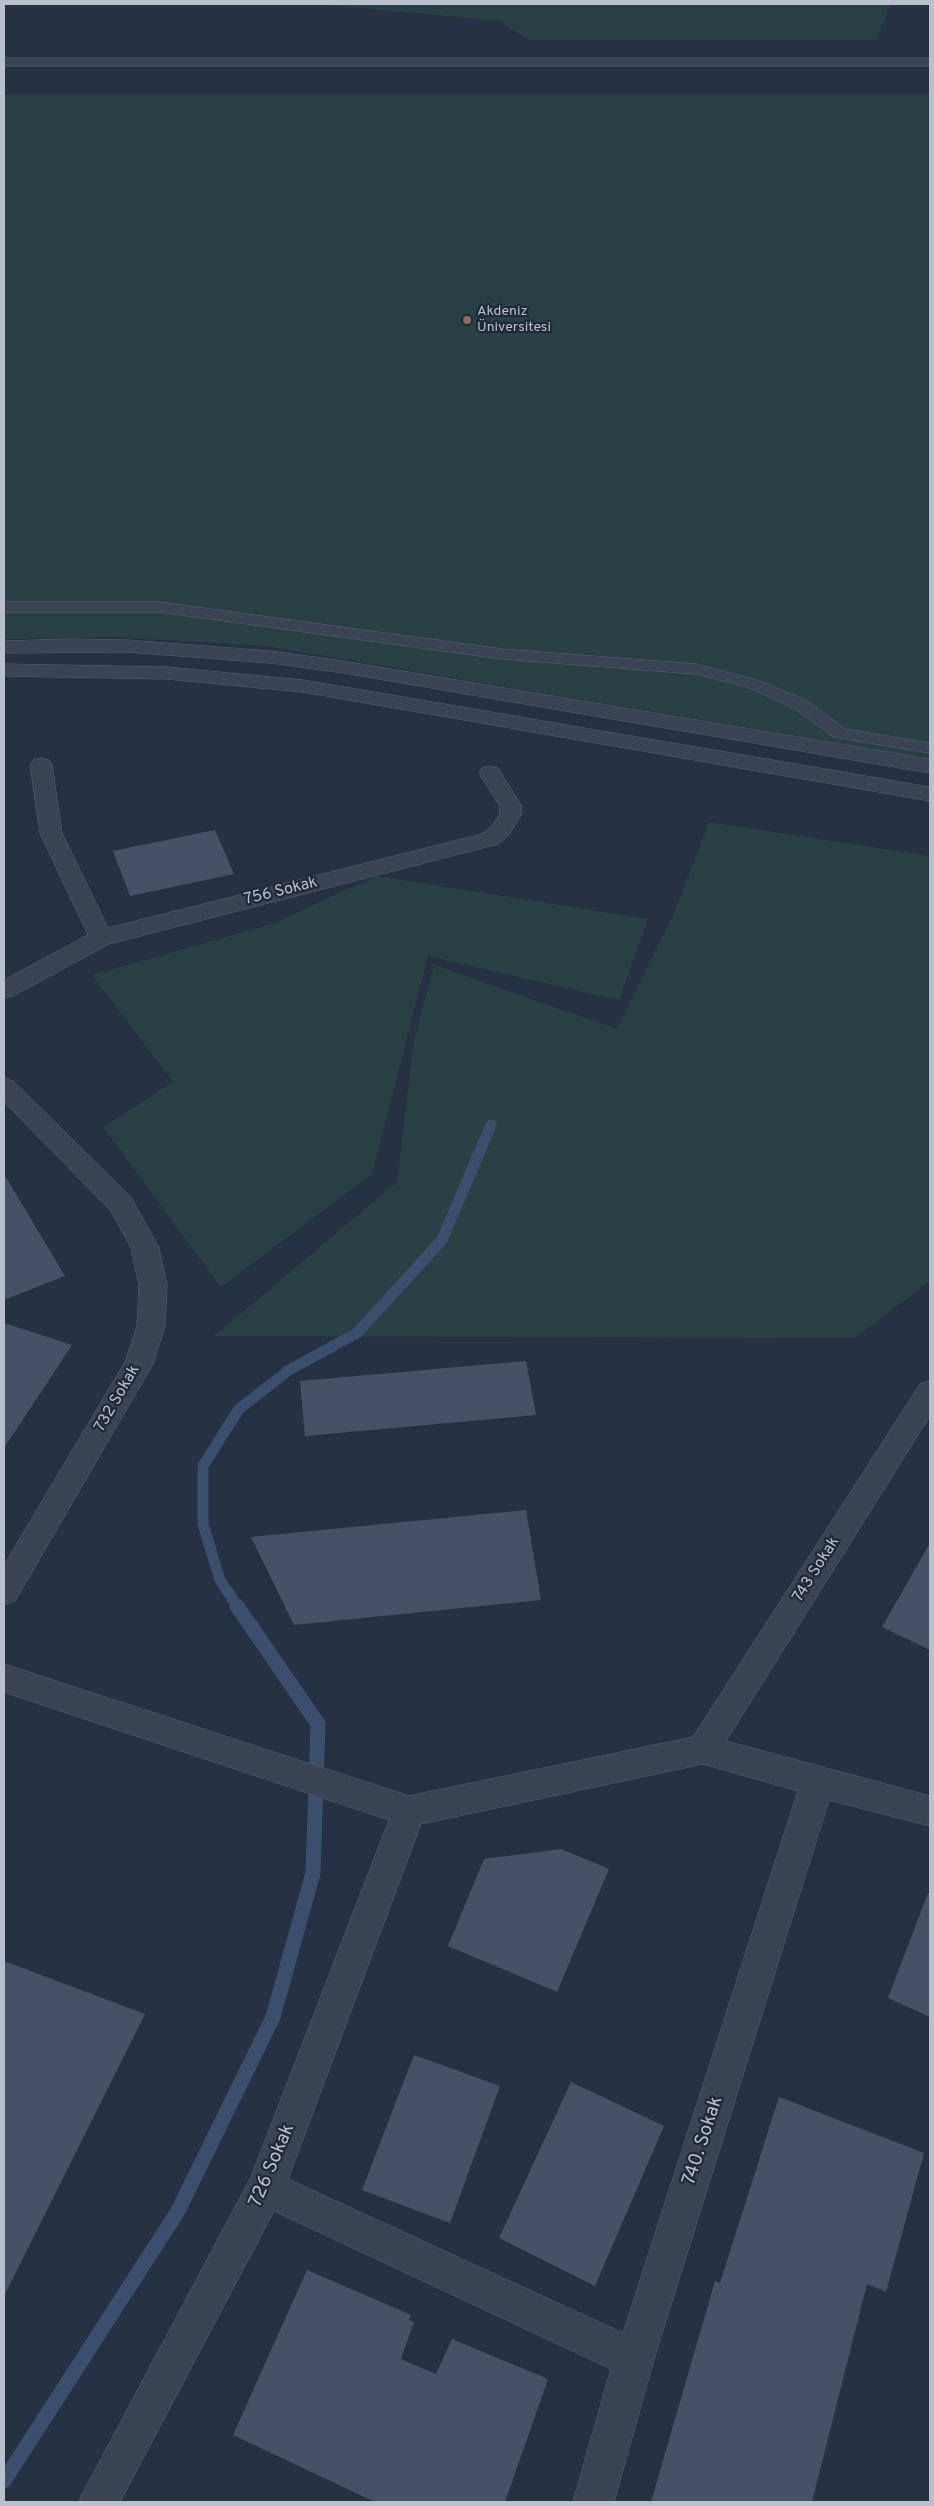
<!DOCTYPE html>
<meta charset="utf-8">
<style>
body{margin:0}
#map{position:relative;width:934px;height:2506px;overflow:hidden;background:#263244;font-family:Overpass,sans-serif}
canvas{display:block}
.frame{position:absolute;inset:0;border:5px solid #b9c0cd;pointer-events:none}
</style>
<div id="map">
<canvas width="934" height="2506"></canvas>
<div class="frame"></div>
</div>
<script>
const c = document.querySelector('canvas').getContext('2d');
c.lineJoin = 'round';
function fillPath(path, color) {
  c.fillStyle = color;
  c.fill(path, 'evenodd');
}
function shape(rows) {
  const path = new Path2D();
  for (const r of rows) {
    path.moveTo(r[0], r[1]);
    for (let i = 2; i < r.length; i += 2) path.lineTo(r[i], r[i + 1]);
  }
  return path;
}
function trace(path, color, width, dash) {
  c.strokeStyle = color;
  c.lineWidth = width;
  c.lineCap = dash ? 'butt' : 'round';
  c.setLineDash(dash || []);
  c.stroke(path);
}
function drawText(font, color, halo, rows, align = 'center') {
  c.font = font + ' Overpass,sans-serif';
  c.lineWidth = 4.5;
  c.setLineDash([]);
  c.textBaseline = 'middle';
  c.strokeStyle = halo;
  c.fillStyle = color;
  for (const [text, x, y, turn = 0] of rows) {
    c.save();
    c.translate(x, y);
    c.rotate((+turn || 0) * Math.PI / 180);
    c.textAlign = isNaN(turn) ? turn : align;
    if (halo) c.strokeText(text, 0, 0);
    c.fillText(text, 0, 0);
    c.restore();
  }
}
fillPath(shape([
 [320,4,891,4,876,40,528,40,500,21],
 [4,94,930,94,930,758,265,646,116,637,4,639],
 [709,822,930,856,930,1281,855,1338,214,1336,397,1182,414,1041,434,965,617,1029,676,909],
 [377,876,648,919,619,1000,428,956,372,1174,221,1287,103,1127,173,1082,92,975,272,924]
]), '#294145');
trace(shape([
 [238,1607,220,1580,203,1524,203,1466,239,1409,289,1370,357,1333,442,1240,491,1125]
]), '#3c4e6d', 11);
trace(shape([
 [4,2481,178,2211,273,2017,313,1873,318,1724,237,1606]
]), '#3c4e6d', 15);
fillPath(shape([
 [215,830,234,874,130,896,113,851],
 [4,1174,65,1276,4,1300],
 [4,1323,72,1345,4,1448],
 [526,1361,536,1415,305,1436,300,1381],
 [526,1510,541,1600,294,1625,251,1537],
 [930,1543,930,1650,882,1627],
 [561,1849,609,1869,557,1992,448,1946,484,1859],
 [928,1893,930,1893,930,2017,888,1998],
 [4,1961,145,2014,4,2296],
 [414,2055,500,2086,450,2223,362,2190],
 [571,2082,664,2126,595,2286,499,2238],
 [779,2097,924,2153,886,2292,867,2284,812,2502,651,2502,715,2281,720,2283],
 [307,2270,411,2315,409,2320,414,2322,401,2359,436,2374,452,2339,548,2379,505,2502,375,2502,233,2435]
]), '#455266');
const service = shape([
 [4,602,159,602,502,649,696,664,759,681,806,700,845,729,930,743,930,753,834,737,794,708,747,687,696,674,502,659,159,612,4,612,4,602]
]);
const minor = shape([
 [70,639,127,640,271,651,343,661,930,759,930,773,343,673,271,663,127,652,4,653,4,641,70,639],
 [4,664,166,667,303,680,930,787,930,801,303,692,166,679,4,676,4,664],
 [41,758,49,760,52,765,62,833,108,928,482,834,492,826,500,814,499,805,479,773,482,768,490,766,498,768,521,805,522,814,508,836,498,844,109,944,13,996,4,998,4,980,88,935,40,833,30,765,33,760,41,758],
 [4,1078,13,1081,131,1197,159,1248,167,1285,165,1326,153,1364,15,1601,4,1605,4,1565,125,1362,137,1326,139,1285,131,1248,111,1211,4,1102,4,1078],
 [930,1381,930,1416,726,1741,930,1796,930,1826,829,1800,654,2359,614,2502,573,2502,611,2369,274,2211,120,2502,78,2502,251,2177,389,1820,4,1692,4,1664,409,1796,693,1737,920,1384,930,1381],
 [703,1764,798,1791,623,2333,288,2179,421,1824,703,1764]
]);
const tertiary = shape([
 [4,58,930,58,930,66,4,66,4,58]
]);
trace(service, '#5a6271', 1);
trace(minor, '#5a6271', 1);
trace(tertiary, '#5a6271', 1);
fillPath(service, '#3b4454');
fillPath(minor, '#3b4454');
fillPath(tertiary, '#3b4454');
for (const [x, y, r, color] of [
 [467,320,5,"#8d6e63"]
]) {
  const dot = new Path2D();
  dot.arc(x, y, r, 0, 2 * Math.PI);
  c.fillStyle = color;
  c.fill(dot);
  trace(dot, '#202939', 2);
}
drawText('14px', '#b9c0cd', '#202939', [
 ["Akdeniz",477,312],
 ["Üniversitesi",477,328]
], 'left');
drawText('16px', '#b9c0cd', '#202939', [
 ["756 Sokak",281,892,-14],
 ["732 Sokak",118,1399,-60],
 ["743 Sokak",817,1570,-58]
]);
drawText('19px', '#b9c0cd', '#202939', [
 ["740. Sokak",704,2141,-72],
 ["726 Sokak",273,2166,-67]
]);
</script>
